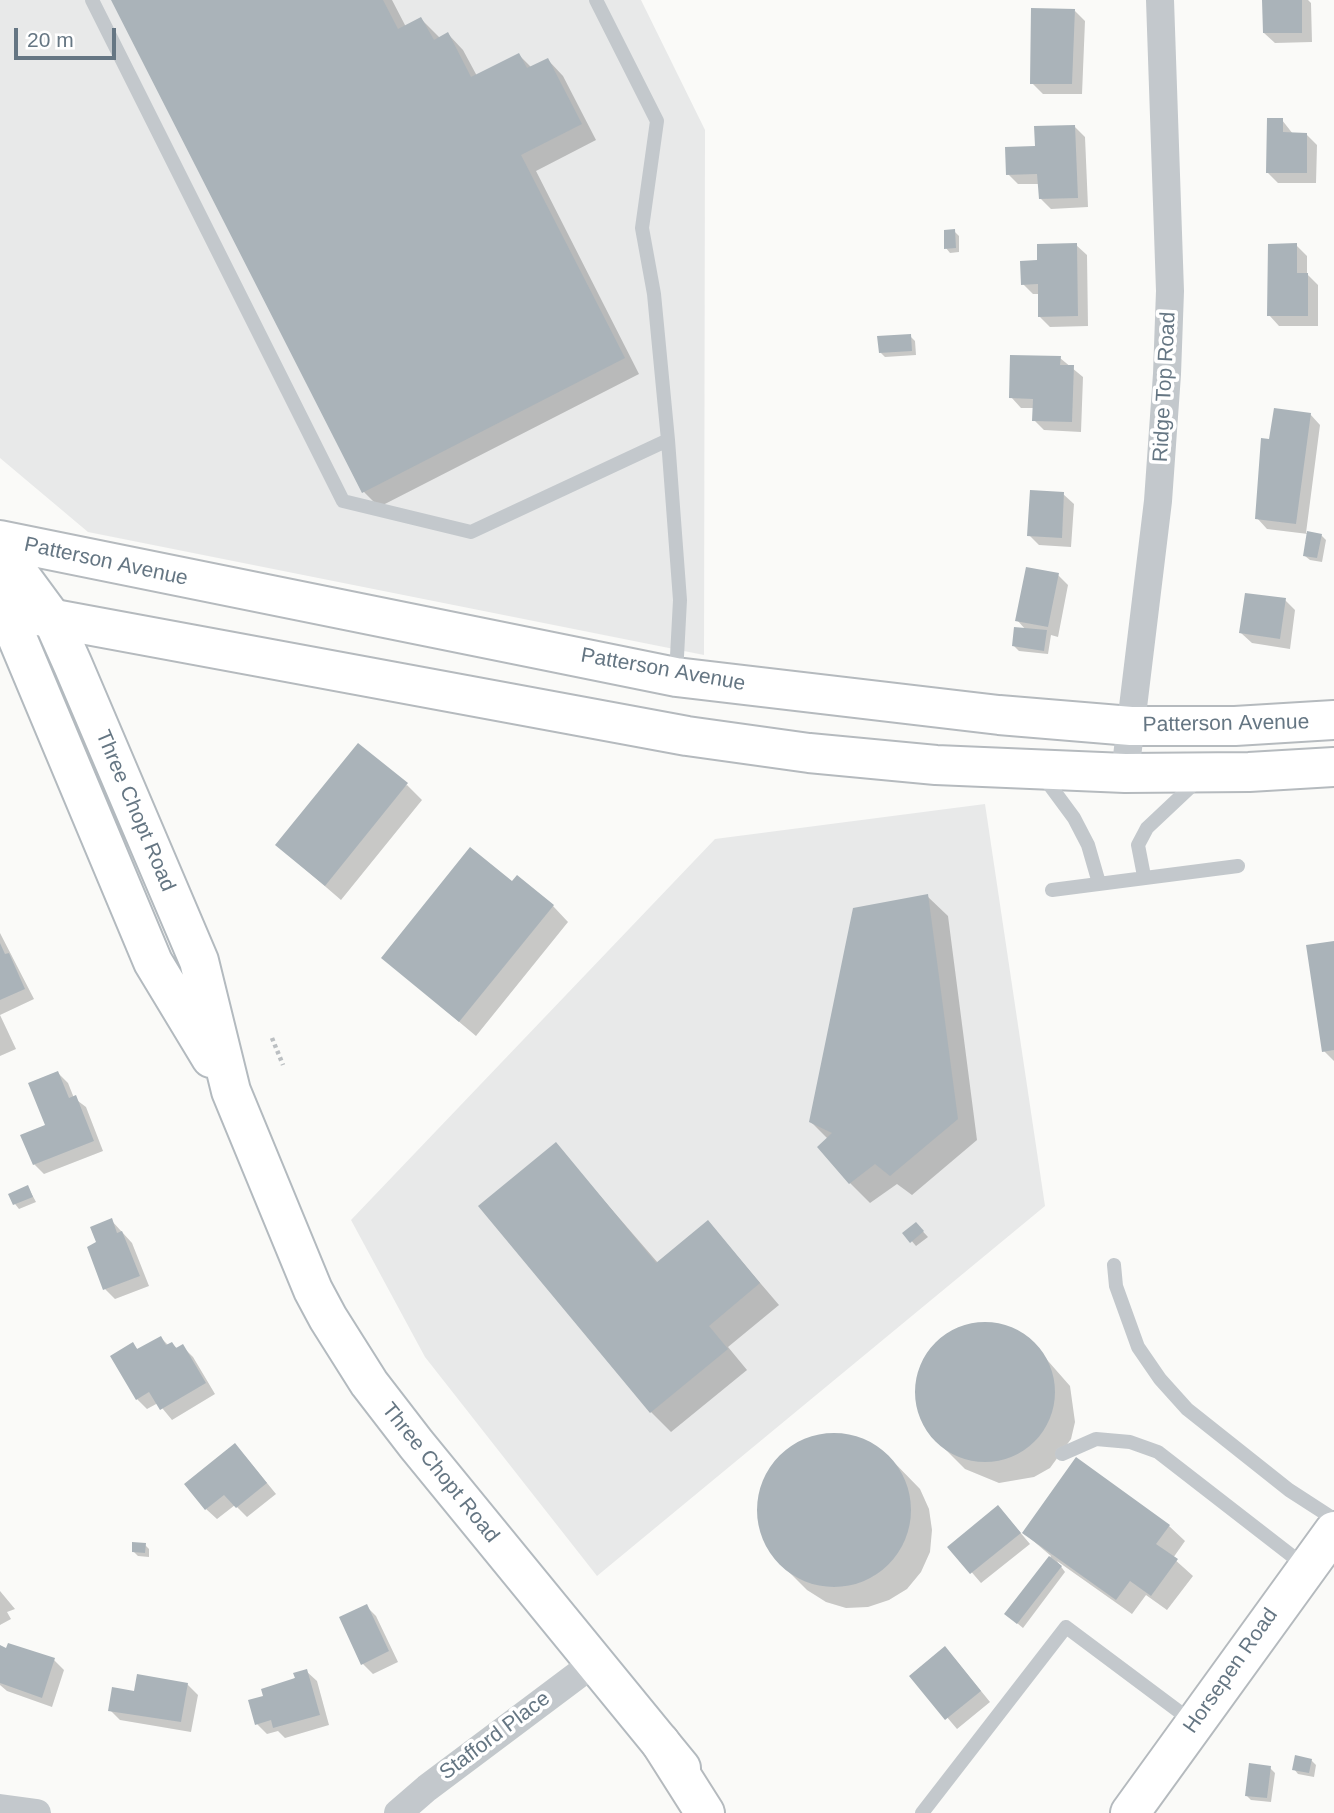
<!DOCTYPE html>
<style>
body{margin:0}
#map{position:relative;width:1334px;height:1813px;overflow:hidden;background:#fafaf8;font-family:Arial,sans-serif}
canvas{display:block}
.scale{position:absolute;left:14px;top:28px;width:102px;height:32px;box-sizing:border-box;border:4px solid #657683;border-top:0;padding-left:9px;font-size:21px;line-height:24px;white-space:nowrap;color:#657683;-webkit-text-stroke:5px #fff;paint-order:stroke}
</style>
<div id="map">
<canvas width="1334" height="1813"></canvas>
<div class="scale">20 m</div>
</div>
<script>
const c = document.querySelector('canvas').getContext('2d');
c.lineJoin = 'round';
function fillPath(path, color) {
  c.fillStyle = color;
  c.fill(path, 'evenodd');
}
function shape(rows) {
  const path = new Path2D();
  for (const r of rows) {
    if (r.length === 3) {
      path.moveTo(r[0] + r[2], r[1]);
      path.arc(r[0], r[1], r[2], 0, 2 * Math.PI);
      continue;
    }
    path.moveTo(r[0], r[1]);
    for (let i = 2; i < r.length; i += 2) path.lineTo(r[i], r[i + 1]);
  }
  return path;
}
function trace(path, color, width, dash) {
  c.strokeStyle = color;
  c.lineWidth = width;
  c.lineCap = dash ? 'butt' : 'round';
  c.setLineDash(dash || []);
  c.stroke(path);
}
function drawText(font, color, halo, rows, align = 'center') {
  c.font = font + ' Arial,sans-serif';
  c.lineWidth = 7;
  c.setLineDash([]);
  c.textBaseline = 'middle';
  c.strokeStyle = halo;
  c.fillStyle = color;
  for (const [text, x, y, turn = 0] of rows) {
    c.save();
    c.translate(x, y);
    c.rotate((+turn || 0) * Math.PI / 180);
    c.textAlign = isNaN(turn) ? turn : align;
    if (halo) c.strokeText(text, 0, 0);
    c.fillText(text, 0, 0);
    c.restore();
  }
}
fillPath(shape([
 [0,0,641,0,705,130,704,655,88,532,0,458],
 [985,804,1045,1206,597,1576,425,1357,351,1220,715,839]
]), '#e8e9e9');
fillPath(shape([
 [114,0,392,0,406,27,421,19,440,38,448,34,463,50,477,76,519,55,532,68,548,60,563,76,596,140,536,171,639,374,379,507,364,492],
 [1264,0,1308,0,1311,3,1312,42,1275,43,1264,33],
 [1075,11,1085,21,1082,94,1043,94,1032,83],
 [1282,120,1293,134,1306,134,1317,145,1316,183,1278,183,1268,173],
 [1074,126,1085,137,1088,207,1051,209,1041,199,1040,184,1018,184,1008,174,1037,147],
 [954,231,959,236,959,252,950,253,946,248],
 [1076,245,1087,255,1088,326,1050,327,1040,317,1039,294,1033,294,1023,284,1039,261],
 [1296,245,1307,256,1307,274,1318,285,1318,326,1279,326,1269,315],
 [910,336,915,341,916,355,885,357,880,352],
 [1060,358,1083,377,1081,432,1044,430,1034,420,1034,408,1021,408,1011,397],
 [1310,414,1320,425,1306,533,1321,535,1326,540,1322,562,1310,560,1305,556,1308,534,1267,529,1257,518,1271,441],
 [1063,494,1074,504,1071,547,1039,545,1029,535],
 [1058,575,1068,585,1058,637,1051,635,1048,654,1019,651,1014,646,1026,630,1017,620],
 [1285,600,1295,610,1290,649,1252,643,1241,633],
 [407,785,422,800,341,900,277,845],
 [927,896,948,916,977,1140,912,1195,897,1184,870,1203,850,1183,828,1139,811,1122],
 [553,906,568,922,476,1036,383,958],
 [0,933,34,999,0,1015,16,1049,0,1056],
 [1334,943,1334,1061,1324,1051],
 [58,1073,68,1083,74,1098,86,1107,103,1151,44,1174,34,1164,47,1126],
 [556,1145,658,1263,708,1222,779,1305,728,1347,747,1370,671,1432,651,1412],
 [28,1187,36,1202,19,1209,15,1204],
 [111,1220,132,1243,149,1286,115,1299,105,1289,99,1243],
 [916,1224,928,1237,916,1246,905,1233],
 [976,1324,993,1324,1027,1337,1070,1386,1075,1422,1071,1439,1050,1468,1034,1477,999,1483,965,1469,931,1435,921,1419,917,1384,921,1367,942,1338,958,1329],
 [161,1338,169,1346,172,1344,178,1349,182,1346,193,1357,215,1394,172,1420,158,1403,147,1409,137,1399,133,1344,139,1351],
 [822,1435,844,1435,865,1441,884,1452,920,1489,929,1509,932,1530,930,1552,921,1572,907,1589,889,1600,868,1607,846,1608,826,1602,807,1590,786,1569,771,1553,762,1533,758,1512,761,1490,770,1470,783,1454,802,1442],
 [245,1456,276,1494,247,1517,235,1505,217,1519,206,1509],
 [1008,1518,1030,1544,981,1583,950,1547],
 [1169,1526,1185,1541,1173,1558,1193,1576,1167,1610,1146,1595,1132,1614,1057,1561,1065,1572,1023,1628,1006,1614,1051,1556,1024,1533],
 [145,1545,149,1549,149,1557,138,1556,133,1551],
 [0,1591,15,1609,7,1612,11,1619,0,1625],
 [366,1606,376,1616,398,1662,373,1674,363,1664],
 [0,1647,54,1660,64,1670,52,1707,7,1691,0,1685],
 [955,1659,990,1702,957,1729,912,1676],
 [306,1671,317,1681,329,1725,285,1738,278,1731,267,1734,257,1724,265,1697],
 [187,1684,198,1695,191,1732,120,1720,110,1710,136,1693],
 [1311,1760,1316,1765,1314,1777,1298,1774,1294,1769],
 [1270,1768,1275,1773,1271,1802,1251,1800,1246,1795]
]), '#0003');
fillPath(shape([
 [111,0,383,0,398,29,421,17,434,40,448,32,471,77,519,53,527,68,548,58,582,124,521,155,625,358,362,493],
 [1262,0,1302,0,1302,33,1263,33],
 [1031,8,1075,9,1072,84,1030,84],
 [1267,118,1283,118,1283,132,1307,133,1307,173,1266,173],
 [1075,125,1078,198,1039,199,1037,174,1006,175,1005,147,1035,146,1034,126],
 [955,229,956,248,944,249,944,230],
 [1077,243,1078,316,1038,317,1038,284,1021,285,1020,261,1037,260,1037,244],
 [1297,243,1297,273,1308,273,1308,316,1267,316,1268,244],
 [911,334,912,351,879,353,877,336],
 [1010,355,1061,356,1060,365,1074,365,1072,422,1032,421,1033,399,1009,398],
 [1274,408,1311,413,1296,524,1255,519,1261,438,1269,439],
 [1030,490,1064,492,1062,538,1027,536],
 [1307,531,1322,534,1317,558,1303,556],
 [1026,567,1059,573,1048,627,1015,621],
 [1245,593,1286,598,1280,639,1239,633],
 [1014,627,1047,630,1044,651,1012,646],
 [358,743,408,783,325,886,275,845],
 [470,847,512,881,517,875,554,905,459,1022,381,958],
 [928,894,958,1119,890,1176,875,1164,849,1184,817,1147,832,1133,809,1122,853,908],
 [1334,941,1334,1050,1322,1052,1306,945],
 [0,943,5,954,9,953,25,989,0,1000],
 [58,1071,69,1098,76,1095,94,1141,33,1165,20,1135,45,1125,28,1083],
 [556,1142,656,1263,708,1220,760,1283,709,1326,728,1349,650,1413,478,1206],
 [28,1185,33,1197,13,1205,8,1194],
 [112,1218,117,1233,122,1231,140,1276,103,1290,87,1247,96,1242,90,1227],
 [916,1222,924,1231,910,1243,902,1233],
 [985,1392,70],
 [161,1336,166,1345,172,1342,176,1348,183,1344,206,1383,160,1410,149,1392,136,1400,110,1356,133,1342,137,1349],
 [834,1510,77],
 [235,1443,267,1483,236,1508,224,1495,205,1510,184,1484],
 [1076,1457,1170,1525,1156,1544,1178,1559,1151,1596,1130,1581,1116,1600,1022,1533],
 [998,1505,1021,1533,970,1574,947,1547],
 [132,1542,146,1543,145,1553,132,1552],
 [1049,1556,1062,1566,1017,1624,1004,1614],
 [367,1604,389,1651,361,1665,339,1617],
 [8,1643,55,1658,42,1698,0,1683,0,1645,6,1648],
 [945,1646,981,1691,945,1720,909,1676],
 [307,1669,320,1715,273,1728,271,1720,255,1725,248,1700,263,1696,261,1689,295,1678,293,1673],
 [137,1674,188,1683,181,1722,108,1711,112,1687,134,1691],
 [1295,1755,1312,1759,1309,1773,1292,1770],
 [1249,1763,1271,1766,1267,1798,1245,1796]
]), '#aab3b9');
const secondary = shape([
 [0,548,53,620,73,665,199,961,231,1091,313,1290,328,1318,369,1383,416,1444,681,1768],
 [0,580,6,611,153,962,211,1058]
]);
const primary = shape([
 [0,540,676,677,999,715,1131,726,1235,726,1334,720],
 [0,609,687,736,809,753,936,765,1125,773,1249,772,1334,767],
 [660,1742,705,1813],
 [1130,1813,1334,1531]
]);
trace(secondary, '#b3babf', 42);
trace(primary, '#b5babe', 42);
trace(shape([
 [272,1038,283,1065]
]), '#bbbfc2', 4.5, [3.5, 3.5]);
trace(shape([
 [92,0,343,501,471,532,668,440],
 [596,0,657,121,642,228,654,294,668,440,680,600,676,675],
 [1043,776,1074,818,1088,845,1099,883],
 [1144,876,1138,845,1147,828,1198,780],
 [1052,890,1238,866],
 [1114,1265,1116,1286,1138,1347,1160,1379,1187,1409,1289,1490,1334,1519],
 [1062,1454,1096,1439,1130,1442,1158,1452,1305,1566],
 [922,1813,1066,1627,1193,1722]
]), '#c3c8cc', 14);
trace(shape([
 [1125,773,1158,501,1167,374,1170,291,1160,0],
 [0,1808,37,1813],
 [398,1813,427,1788,595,1662]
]), '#c3c8cc', 28);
trace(secondary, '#fff', 38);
trace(primary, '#fff', 38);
drawText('21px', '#657683', '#fff', [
 ["Ridge Top Road",1165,387,-87],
 ["Patterson Avenue",106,562,12],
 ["Patterson Avenue",663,670,10],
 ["Patterson Avenue",1226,724,-1],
 ["Three Chopt Road",135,811,67],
 ["Three Chopt Road",440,1473,51],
 ["Horsepen Road",1231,1671,-55],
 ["Stafford Place",495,1736,-37]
]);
</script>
